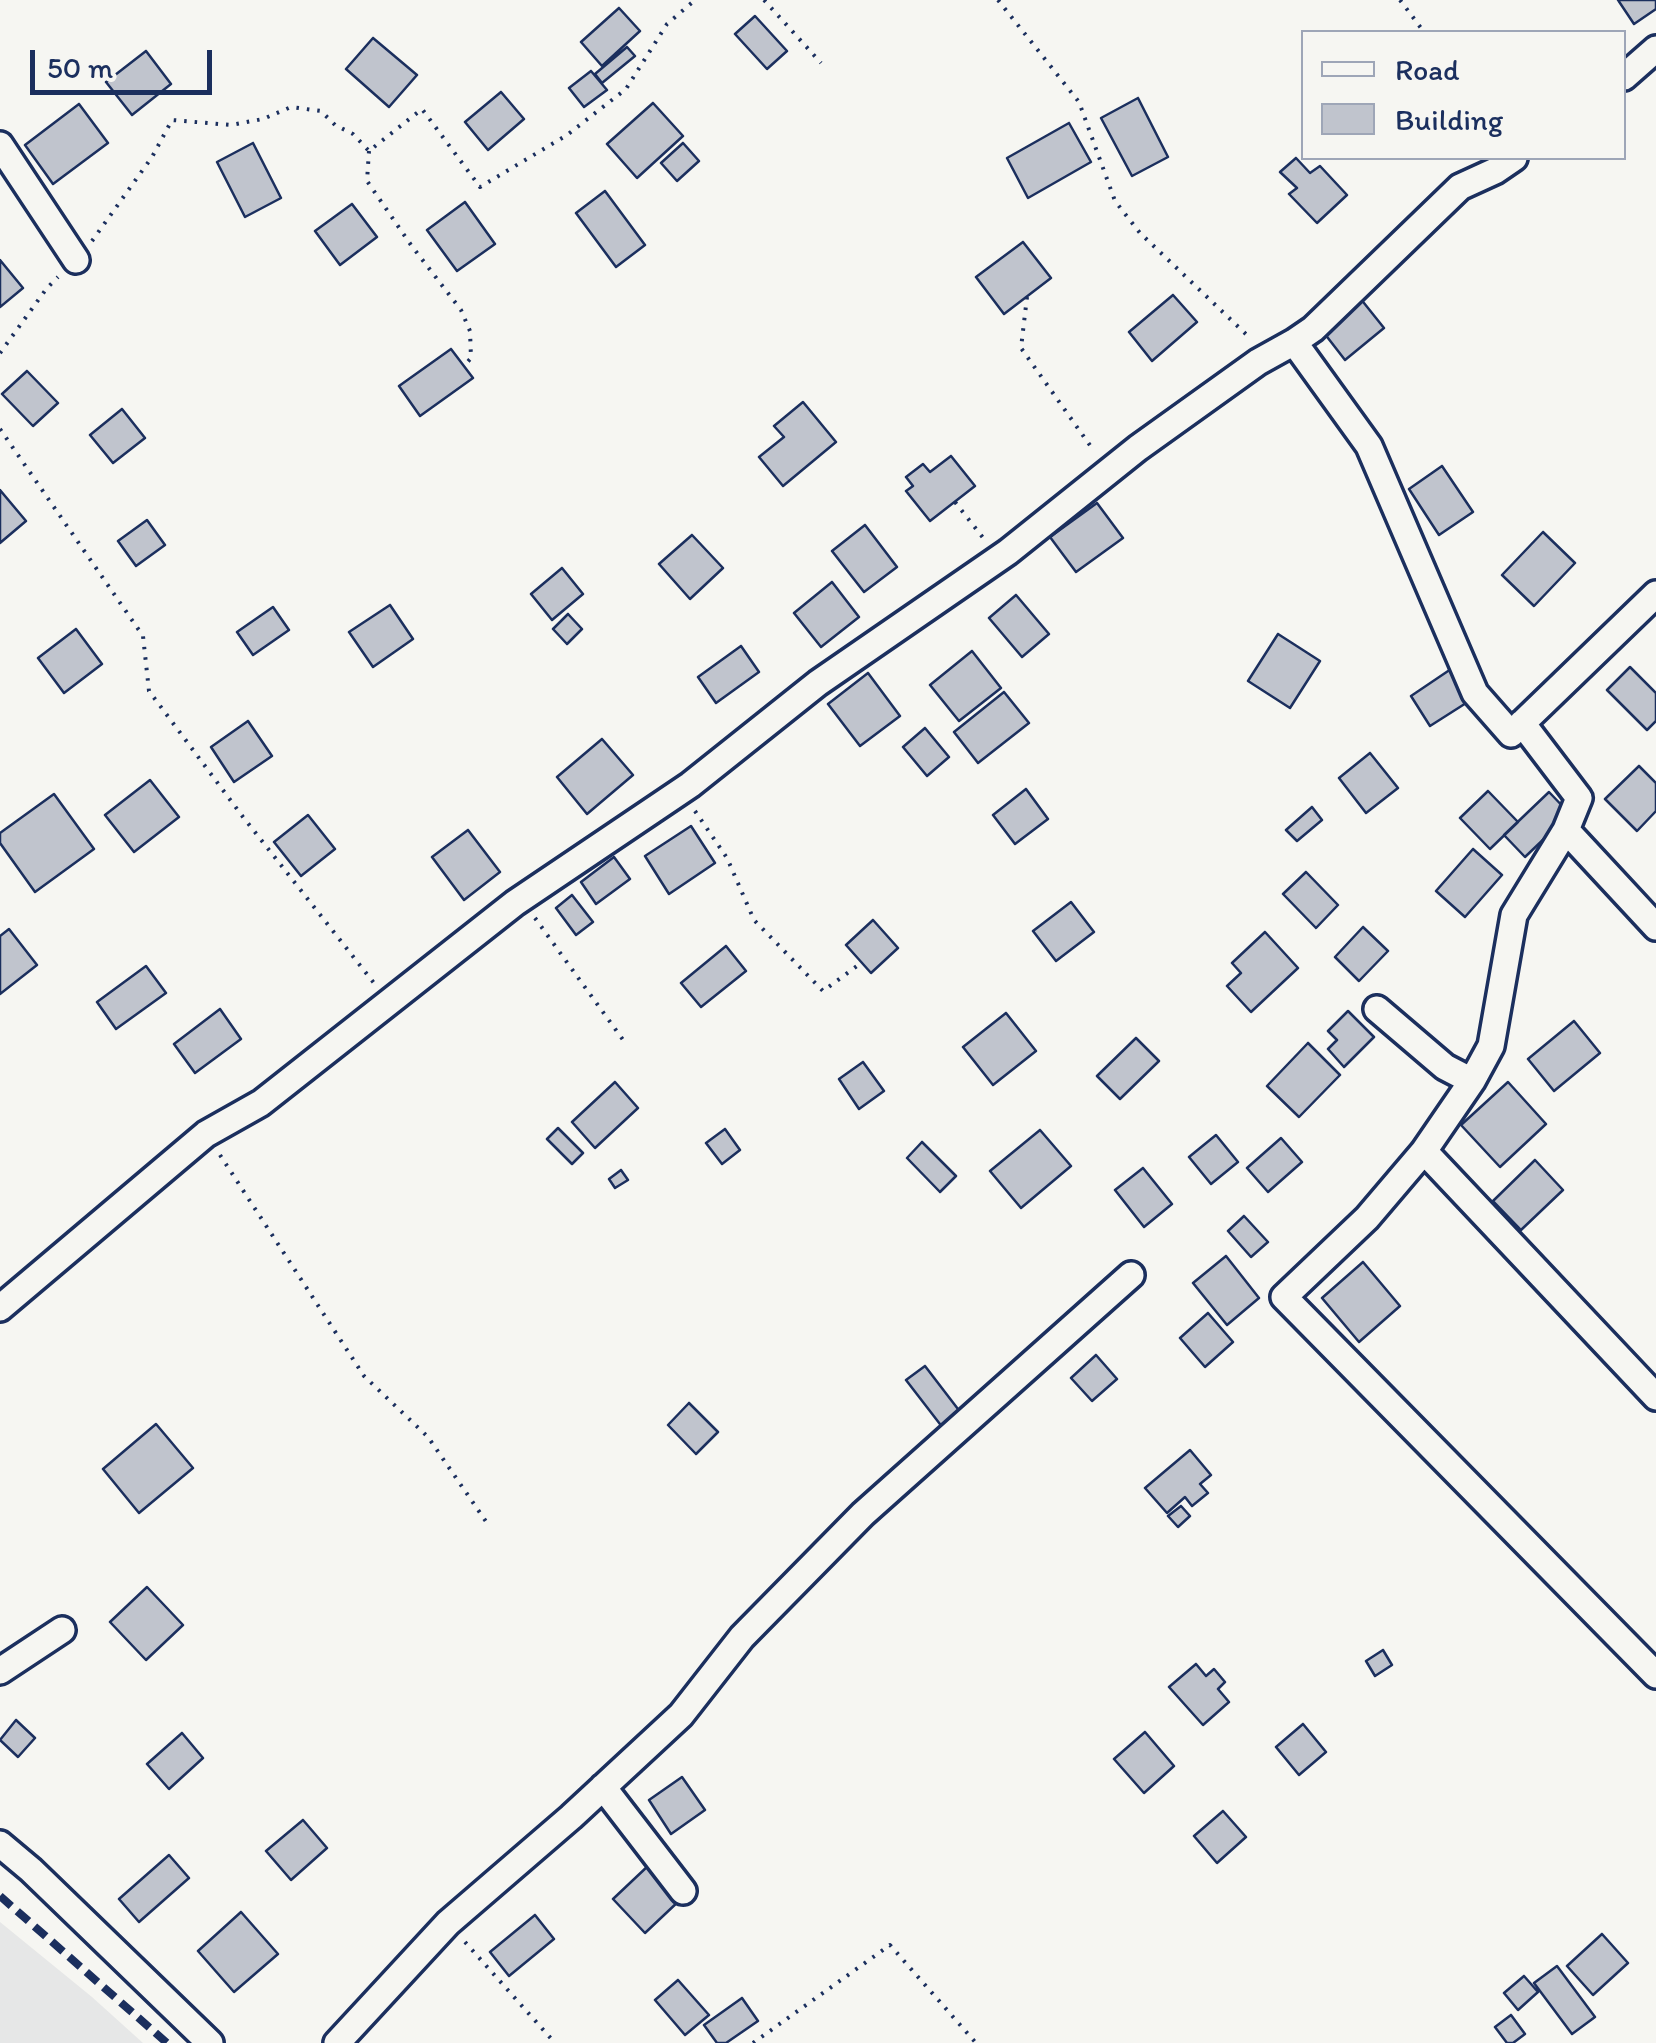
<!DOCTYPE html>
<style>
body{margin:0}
#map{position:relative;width:1656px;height:2043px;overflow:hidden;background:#f6f6f2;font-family:Itim,sans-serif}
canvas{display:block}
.legend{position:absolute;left:1301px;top:30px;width:325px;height:130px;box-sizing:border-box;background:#f6f6f2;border:2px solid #9ea6b7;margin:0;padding:12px 18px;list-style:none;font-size:30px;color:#1b2f5e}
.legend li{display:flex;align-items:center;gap:20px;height:50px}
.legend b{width:50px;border:2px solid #9ea6b7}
.scale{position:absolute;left:30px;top:50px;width:182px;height:45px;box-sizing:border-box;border:5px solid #1b2f5e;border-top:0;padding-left:12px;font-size:30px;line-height:35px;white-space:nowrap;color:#1b2f5e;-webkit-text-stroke:8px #f6f6f2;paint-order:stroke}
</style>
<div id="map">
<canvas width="1656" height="2043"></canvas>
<ul class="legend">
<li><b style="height:12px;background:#f6f6f2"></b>Road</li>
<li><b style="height:28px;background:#c0c4cd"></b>Building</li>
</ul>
<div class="scale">50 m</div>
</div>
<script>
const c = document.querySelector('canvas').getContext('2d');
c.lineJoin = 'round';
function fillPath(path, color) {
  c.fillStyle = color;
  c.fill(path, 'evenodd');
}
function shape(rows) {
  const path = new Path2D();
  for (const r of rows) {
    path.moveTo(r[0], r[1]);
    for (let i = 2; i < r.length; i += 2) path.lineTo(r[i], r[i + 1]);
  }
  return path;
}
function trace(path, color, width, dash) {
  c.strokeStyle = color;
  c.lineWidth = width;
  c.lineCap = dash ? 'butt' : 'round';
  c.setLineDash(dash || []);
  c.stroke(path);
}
fillPath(shape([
 [0,1922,92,1997,143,2043,0,2043]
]), '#e6e7e7');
const building = shape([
 [1618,0,1656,0,1656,9,1634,24,1618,0],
 [619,8,640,31,602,66,581,42,619,8],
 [755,16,787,51,767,69,735,34,755,16],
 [373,38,417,75,389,107,346,69,373,38],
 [627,47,635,56,602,83,595,74,627,47],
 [146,51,171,84,132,115,106,82,146,51],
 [591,71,607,90,584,107,569,88,591,71],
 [501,92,524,119,488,150,465,122,501,92],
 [1138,98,1168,157,1132,176,1101,118,1138,98],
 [653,103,683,136,637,178,607,144,653,103],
 [79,104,108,143,53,184,25,145,79,104],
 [1069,123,1091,162,1028,198,1007,158,1069,123],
 [253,143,281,198,245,217,217,162,253,143],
 [683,143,699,161,677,181,661,163,683,143],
 [1296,158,1310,173,1320,166,1347,195,1317,223,1289,194,1297,188,1280,172,1296,158],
 [605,191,645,245,616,267,576,213,605,191],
 [465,202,495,244,457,271,427,230,465,202],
 [352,204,377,237,340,265,315,231,352,204],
 [1023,242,1051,278,1004,314,976,277,1023,242],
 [0,260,23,288,0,307,0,260],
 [1173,295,1197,322,1152,361,1129,332,1173,295],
 [1360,298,1384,328,1345,360,1321,329,1360,298],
 [451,349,473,378,420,416,399,386,451,349],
 [27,371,58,403,33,426,2,394,27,371],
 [803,402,836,442,783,486,759,457,784,437,774,426,803,402],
 [122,409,145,438,113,463,90,435,122,409],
 [951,456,975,486,930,521,906,491,913,486,906,477,923,464,930,472,951,456],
 [1442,466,1473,512,1439,535,1409,489,1442,466],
 [0,490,26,521,0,543,0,490],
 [1097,503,1123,538,1076,572,1050,537,1097,503],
 [147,520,165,545,136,566,118,541,147,520],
 [865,525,897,567,864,592,832,551,865,525],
 [1543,532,1575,563,1534,606,1502,575,1543,532],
 [692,535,723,568,690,599,659,564,692,535],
 [562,568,583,594,552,620,531,594,562,568],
 [832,582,859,617,821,647,794,613,832,582],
 [1016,595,1049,634,1022,657,989,618,1016,595],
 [390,605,413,639,373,667,349,632,390,605],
 [273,607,289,630,253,655,237,632,273,607],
 [568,614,582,629,567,644,553,629,568,614],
 [76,629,102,664,64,693,38,658,76,629],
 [1278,634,1320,661,1290,708,1248,681,1278,634],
 [741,646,759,672,716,703,698,677,741,646],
 [972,651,1001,688,959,721,930,685,972,651],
 [1454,667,1474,698,1430,726,1411,696,1454,667],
 [1630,667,1656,693,1656,721,1647,730,1607,690,1630,667],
 [868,673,900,716,860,746,828,704,868,673],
 [1004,692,1029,723,978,763,954,732,1004,692],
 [248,721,272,756,234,782,211,747,248,721],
 [925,728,949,757,927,776,903,747,925,728],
 [602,739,633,775,587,814,557,777,602,739],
 [1370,753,1398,788,1366,813,1339,778,1370,753],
 [1639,766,1656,783,1656,811,1637,831,1605,799,1639,766],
 [150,780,179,817,134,852,105,815,150,780],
 [1026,789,1048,819,1015,844,993,815,1026,789],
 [1488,791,1518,822,1490,849,1460,818,1488,791],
 [1549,792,1570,814,1525,857,1504,835,1549,792],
 [54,794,94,849,35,892,0,843,0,833,54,794],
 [1312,807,1322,820,1297,841,1286,830,1312,807],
 [308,815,335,849,301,876,274,842,308,815],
 [691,826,715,863,669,894,645,856,691,826],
 [468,830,500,872,464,900,432,857,468,830],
 [1473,849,1502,875,1465,917,1436,891,1473,849],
 [614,857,630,879,596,904,581,882,614,857],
 [1306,872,1338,905,1316,928,1283,894,1306,872],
 [572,895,593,922,576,935,556,908,572,895],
 [1071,902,1094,932,1056,961,1033,931,1071,902],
 [873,920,898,948,871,973,846,945,873,920],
 [1363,927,1388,951,1359,981,1335,957,1363,927],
 [9,929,37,965,0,994,0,936,9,929],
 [1265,932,1298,968,1251,1012,1227,986,1241,973,1232,963,1265,932],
 [726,946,746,971,701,1007,681,983,726,946],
 [146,966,166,993,116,1029,97,1002,146,966],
 [220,1009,241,1039,195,1073,174,1044,220,1009],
 [1348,1011,1374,1037,1344,1067,1328,1049,1337,1040,1328,1031,1348,1011],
 [1006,1013,1036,1051,993,1085,963,1047,1006,1013],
 [1574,1021,1600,1053,1554,1091,1528,1059,1574,1021],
 [1136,1038,1159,1061,1120,1099,1097,1076,1136,1038],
 [1308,1043,1340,1075,1299,1117,1267,1086,1308,1043],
 [863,1062,884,1091,859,1109,839,1079,863,1062],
 [615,1082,638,1108,595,1148,572,1122,615,1082],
 [1508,1082,1546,1124,1500,1167,1461,1125,1508,1082],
 [558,1128,583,1153,572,1164,547,1139,558,1128],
 [725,1129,740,1150,722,1164,706,1143,725,1129],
 [1040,1130,1071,1166,1021,1208,990,1171,1040,1130],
 [1216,1135,1238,1162,1211,1184,1189,1157,1216,1135],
 [1281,1138,1302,1162,1268,1192,1247,1168,1281,1138],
 [922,1142,956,1176,940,1192,907,1158,922,1142],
 [1535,1160,1563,1190,1521,1230,1493,1201,1535,1160],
 [1143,1168,1172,1204,1144,1227,1115,1190,1143,1168],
 [621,1170,628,1180,615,1188,609,1179,621,1170],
 [1244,1216,1268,1242,1251,1257,1228,1231,1244,1216],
 [1226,1256,1259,1298,1227,1325,1193,1283,1226,1256],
 [1363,1262,1400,1306,1359,1342,1322,1298,1363,1262],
 [1208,1313,1233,1342,1205,1367,1180,1338,1208,1313],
 [1096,1355,1117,1379,1092,1401,1071,1378,1096,1355],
 [925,1366,961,1413,943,1428,906,1380,925,1366],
 [689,1403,718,1432,696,1454,668,1425,689,1403],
 [156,1424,193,1468,139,1513,103,1469,156,1424],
 [1190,1450,1211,1475,1200,1484,1208,1493,1192,1506,1185,1497,1167,1513,1145,1488,1190,1450],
 [1181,1506,1190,1516,1178,1527,1168,1516,1181,1506],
 [147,1587,183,1625,146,1660,110,1622,147,1587],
 [1383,1650,1392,1665,1375,1676,1366,1661,1383,1650],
 [1196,1664,1206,1676,1214,1669,1225,1682,1218,1689,1229,1702,1203,1725,1169,1687,1196,1664],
 [16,1720,35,1738,18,1757,0,1740,16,1720],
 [1303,1724,1326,1752,1299,1775,1276,1747,1303,1724],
 [1145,1732,1174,1766,1144,1793,1114,1759,1145,1732],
 [182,1733,203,1758,169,1789,147,1764,182,1733],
 [682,1777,705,1810,671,1834,649,1800,682,1777],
 [1223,1811,1246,1837,1217,1863,1194,1836,1223,1811],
 [303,1820,327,1848,291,1880,266,1851,303,1820],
 [169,1855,189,1878,139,1922,119,1899,169,1855],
 [649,1865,681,1899,645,1933,613,1899,649,1865],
 [241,1912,278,1954,234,1992,198,1951,241,1912],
 [535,1915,554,1939,509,1976,490,1952,535,1915],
 [1602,1934,1628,1963,1593,1995,1567,1966,1602,1934],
 [1557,1966,1595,2017,1572,2034,1534,1983,1557,1966],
 [1524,1976,1538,1992,1518,2010,1504,1993,1524,1976],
 [678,1980,709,2015,685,2035,655,2000,678,1980],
 [742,1998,758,2021,726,2043,717,2043,704,2025,742,1998],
 [1511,2015,1525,2034,1513,2043,1507,2043,1495,2027,1511,2015]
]);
fillPath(building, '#c0c4cd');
trace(building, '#1b2f5e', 2.5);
const minor = shape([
 [1624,77,1656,49],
 [0,145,76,260],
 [1294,342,1369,446,1475,693,1511,734,1656,594],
 [1522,723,1579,798,1566,830,1514,915,1491,1046,1472,1081,1424,1151,1367,1218,1284,1297,1656,1675],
 [1566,830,1656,927],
 [1377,1009,1445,1067,1472,1081],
 [1424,1151,1656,1397],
 [0,1308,206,1134,261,1103,515,903,690,785,818,683,1008,552,1138,448,1258,362,1294,342,1313,329,1460,187,1495,171,1514,158],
 [0,1671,62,1630],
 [603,1787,683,1891],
 [0,1844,31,1870,210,2043],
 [337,2043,448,1923,571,1817,681,1715,742,1637,863,1514,1131,1275]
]);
trace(minor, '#1b2f5e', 32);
trace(shape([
 [764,0,821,63],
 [998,0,1079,102,1115,201,1140,233,1251,339],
 [1400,0,1424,32],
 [369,151,367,181,411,245,461,310,470,331,471,358,464,366],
 [92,241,152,157,172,120,231,125,263,119,291,107,321,111,335,125,353,134,369,151,422,109,480,187,567,135,626,89,667,24,695,0],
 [1027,297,1021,348,1094,451],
 [0,353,47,288,58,277],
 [0,429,143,636,149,691,243,817,374,983],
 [955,502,984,539],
 [695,811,727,858,754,920,823,991,861,963],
 [535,918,626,1044],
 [220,1155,364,1376,428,1437,487,1523],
 [465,1942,555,2043],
 [753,2043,890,1945,976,2043]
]), '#1b2f5e', 4, [2.5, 8]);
trace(minor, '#f6f6f2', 25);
trace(shape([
 [0,1896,167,2043]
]), '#1b2f5e', 8, [15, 8]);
</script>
